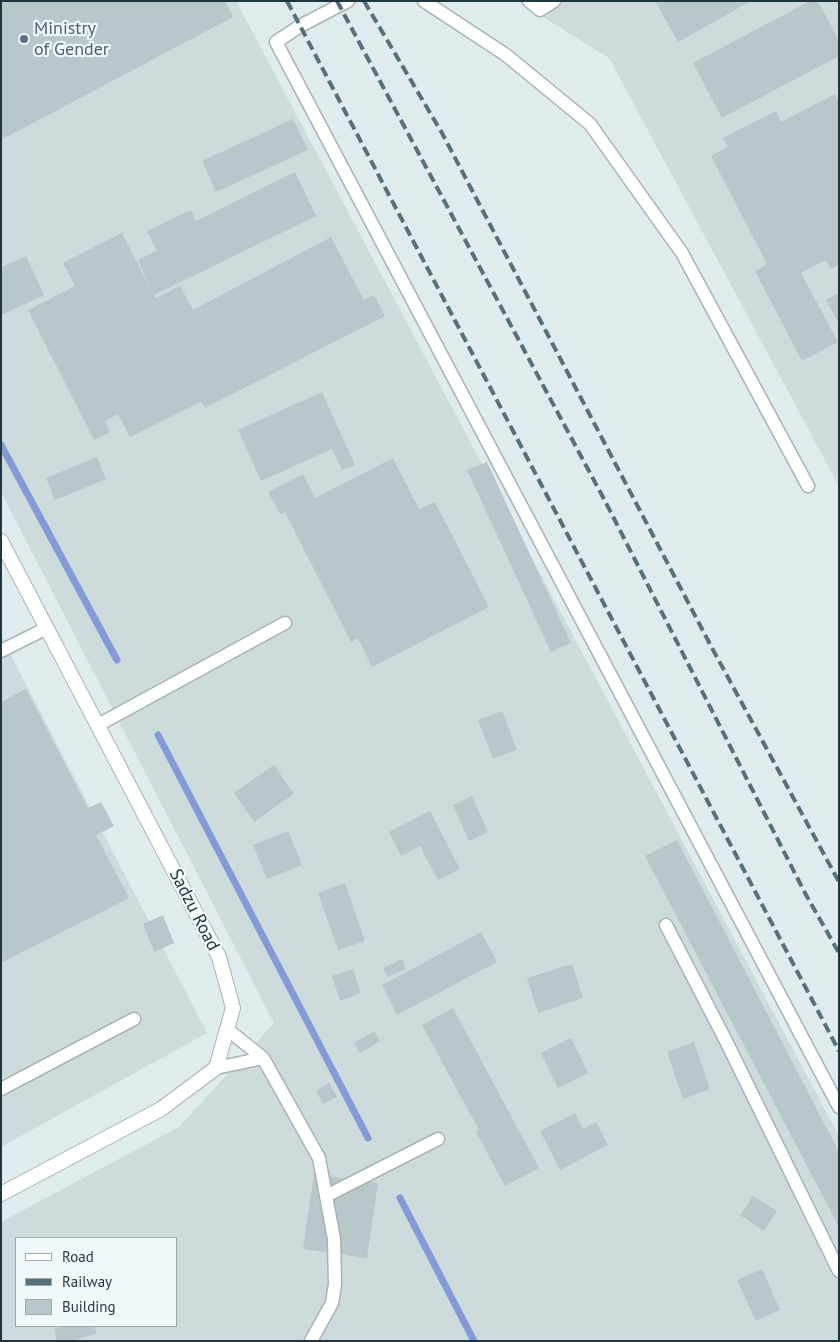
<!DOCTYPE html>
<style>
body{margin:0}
#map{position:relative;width:840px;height:1342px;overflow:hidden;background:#e0ebed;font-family:"PT Sans",sans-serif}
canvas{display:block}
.frame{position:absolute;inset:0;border:2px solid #1f353f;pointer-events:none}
.legend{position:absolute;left:15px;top:1237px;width:162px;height:90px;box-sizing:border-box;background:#f1f8f9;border:1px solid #9daaaf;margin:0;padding:6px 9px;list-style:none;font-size:15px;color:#1f353f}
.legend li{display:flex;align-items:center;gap:10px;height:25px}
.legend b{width:25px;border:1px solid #9daaaf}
</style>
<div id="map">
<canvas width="840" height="1342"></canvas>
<div class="frame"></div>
<ul class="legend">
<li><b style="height:6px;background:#fff"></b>Road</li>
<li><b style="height:6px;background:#59707a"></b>Railway</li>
<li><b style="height:14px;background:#b8c8ca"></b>Building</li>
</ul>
</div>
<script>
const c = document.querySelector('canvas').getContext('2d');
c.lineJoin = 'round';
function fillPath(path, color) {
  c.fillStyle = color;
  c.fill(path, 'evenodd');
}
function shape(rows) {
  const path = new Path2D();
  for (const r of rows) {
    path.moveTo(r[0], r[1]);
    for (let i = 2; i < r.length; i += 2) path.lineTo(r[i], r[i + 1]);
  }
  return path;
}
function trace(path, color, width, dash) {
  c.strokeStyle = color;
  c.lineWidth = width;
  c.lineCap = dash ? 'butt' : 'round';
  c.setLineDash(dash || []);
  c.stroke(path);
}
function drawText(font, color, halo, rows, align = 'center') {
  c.font = font + ' "PT Sans",sans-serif';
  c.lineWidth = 4.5;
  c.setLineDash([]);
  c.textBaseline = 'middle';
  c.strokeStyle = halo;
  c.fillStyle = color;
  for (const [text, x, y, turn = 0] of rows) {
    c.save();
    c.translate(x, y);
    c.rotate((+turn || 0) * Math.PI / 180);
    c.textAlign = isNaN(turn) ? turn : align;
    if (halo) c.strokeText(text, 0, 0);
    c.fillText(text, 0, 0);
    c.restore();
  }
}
fillPath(shape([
 [1,1,236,1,839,1136,839,1341,1,1341,1,1222,179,1127,274,1023,1,492],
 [16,1238,176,1238,176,1326,16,1326],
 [517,1,839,1,839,486,609,58],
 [1,636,207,1033,1,1147]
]), '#cedbdc');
trace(shape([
 [1,445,117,660],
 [158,735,368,1138],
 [400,1198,474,1341]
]), '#839ad7', 7);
fillPath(shape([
 [1,1,225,1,233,17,1,140],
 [655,1,751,1,678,42],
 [810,1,818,1,839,41,839,56,722,118,693,63],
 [835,94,839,102,839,265,831,269,826,260,801,273,838,342,802,361,755,271,767,264,711,156,728,147,723,138,776,111,781,122],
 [293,119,308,150,216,192,202,161],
 [295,172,316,216,154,295,156,298,180,286,193,310,331,237,364,300,374,295,385,316,205,408,201,402,130,437,118,414,105,421,110,432,94,440,28,310,75,286,63,263,122,233,150,288,138,260,157,251,147,231,191,210,196,221],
 [26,256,44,295,1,315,1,267],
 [839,293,839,324,826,300],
 [322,392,355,465,342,470,332,449,261,481,238,430],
 [97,457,106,479,55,500,46,478],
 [393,458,419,509,435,502,489,607,372,667,358,638,351,642,285,512,280,514,268,492,303,474,315,498],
 [487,462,571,643,551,652,467,470],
 [26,689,88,808,101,802,114,826,96,835,129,898,1,963,1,702],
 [502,711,517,750,493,759,478,720],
 [274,765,294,794,254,822,234,793],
 [472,796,488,832,469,841,453,805],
 [430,811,460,869,438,880,420,846,401,856,389,832],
 [288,831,302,865,267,879,253,845],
 [677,840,839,1152,839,1227,645,856],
 [345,883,365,941,338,950,318,893],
 [163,915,174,943,154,952,143,924],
 [481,932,497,962,397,1015,382,985],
 [402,959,406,969,387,977,383,968],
 [572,964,583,998,538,1013,527,978],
 [353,969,361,993,340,1001,332,976],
 [453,1008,539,1168,505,1186,476,1132,479,1130,422,1025],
 [374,1031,380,1041,360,1053,354,1043],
 [571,1038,588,1073,558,1088,541,1053],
 [694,1042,710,1089,683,1099,667,1052],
 [329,1083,337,1097,323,1104,316,1091],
 [575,1113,583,1129,596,1122,608,1145,560,1170,540,1131],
 [314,1174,378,1183,367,1258,303,1249],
 [753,1196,777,1211,764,1231,740,1215],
 [762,1269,780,1310,756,1321,737,1280],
 [62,1326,94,1326,97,1333,73,1341,57,1341,54,1329]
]), '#b8c8ca');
const service = shape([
 [348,1,300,26,276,42,839,1107],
 [424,1,506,55,590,124,682,253,808,486],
 [529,1,540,10,554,1],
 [1,651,47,628],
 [98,725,285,623],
 [666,925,726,1041,839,1271],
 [227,1029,263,1058,319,1158,334,1239,335,1284,332,1303,311,1341],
 [216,1068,263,1058],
 [1,1089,134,1019],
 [328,1195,438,1139]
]);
const minor = shape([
 [1,541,219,957,233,1008,216,1068,161,1109,1,1194]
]);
trace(service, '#a6b4b9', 15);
trace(minor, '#a6b4b9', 16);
trace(service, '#fff', 12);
trace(minor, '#fff', 14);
trace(shape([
 [287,1,839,1051],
 [337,1,604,499,805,893,839,953],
 [364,1,442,133,712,648,839,882]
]), '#59707a', 4, [10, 5]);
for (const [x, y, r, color] of [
 [24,39,5,"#5c6f8a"]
]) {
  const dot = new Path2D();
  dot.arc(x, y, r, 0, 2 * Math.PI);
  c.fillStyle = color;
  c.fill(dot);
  trace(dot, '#f1f8f9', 2);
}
drawText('18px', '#4e5e75', '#f1f8f9', [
 ["Ministry",34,29],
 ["of Gender",34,50]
], 'left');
drawText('18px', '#1f353f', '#f1f8f9', [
 ["Sadzu Road",194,910,63]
]);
</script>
